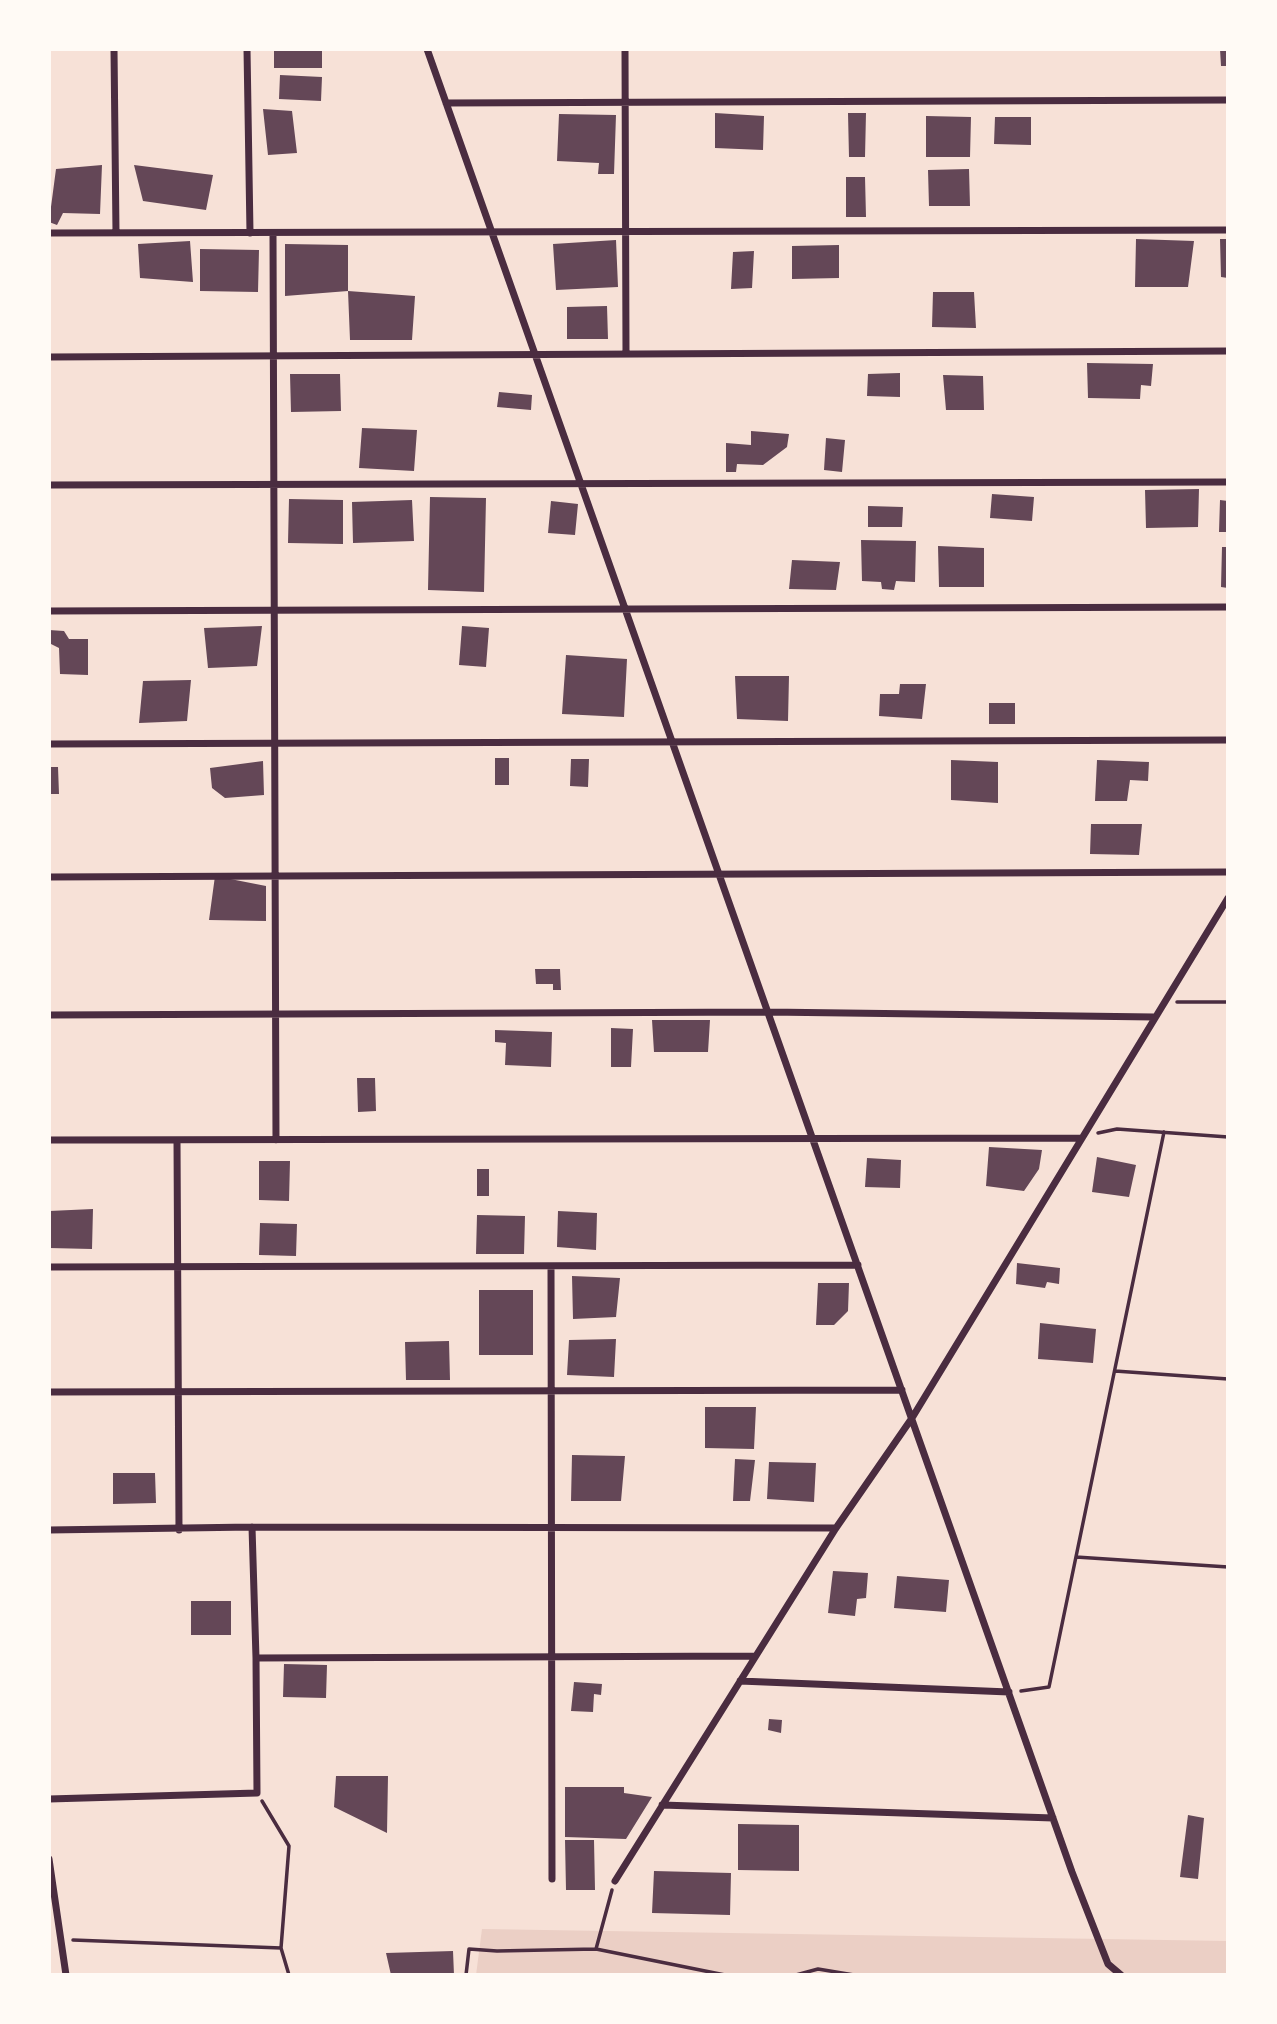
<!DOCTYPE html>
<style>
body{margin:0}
#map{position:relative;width:1277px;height:2024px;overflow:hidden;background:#f7e1d7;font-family:Overpass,sans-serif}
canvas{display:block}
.frame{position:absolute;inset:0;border:51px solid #fffaf5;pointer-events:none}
</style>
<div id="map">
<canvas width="1277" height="2024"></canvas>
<div class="frame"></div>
</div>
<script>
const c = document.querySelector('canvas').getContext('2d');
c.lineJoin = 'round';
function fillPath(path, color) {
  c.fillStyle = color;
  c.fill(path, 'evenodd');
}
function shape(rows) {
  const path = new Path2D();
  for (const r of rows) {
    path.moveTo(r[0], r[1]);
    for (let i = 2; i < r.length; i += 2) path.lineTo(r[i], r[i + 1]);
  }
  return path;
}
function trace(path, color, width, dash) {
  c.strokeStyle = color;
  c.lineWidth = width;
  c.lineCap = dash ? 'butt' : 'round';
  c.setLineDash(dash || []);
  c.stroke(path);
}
fillPath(shape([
 [482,1929,1228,1941,1228,1975,476,1975]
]), '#ebcfc5');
fillPath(shape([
 [274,49,322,49,322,68,274,68],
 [1220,49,1228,49,1228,66,1221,66],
 [280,75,322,77,321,101,279,99],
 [263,109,292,111,297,153,268,155],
 [715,113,764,116,763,150,715,148],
 [848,113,866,113,865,157,849,157],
 [559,114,616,115,614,174,598,174,599,163,557,161],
 [926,116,971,117,970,157,926,157],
 [995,117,1031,117,1031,145,994,144],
 [102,165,100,214,63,213,57,225,49,222,56,169],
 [134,165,213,175,206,210,143,201],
 [969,169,970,206,929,206,928,170],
 [846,177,865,177,866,217,846,217],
 [1136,239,1194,241,1188,287,1135,287],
 [1220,239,1228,239,1228,278,1221,277],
 [616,240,618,287,556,290,553,244],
 [190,241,193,282,140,278,138,244],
 [285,244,348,245,348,291,285,296],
 [839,245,839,278,792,279,792,246],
 [200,249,259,250,258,292,200,291],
 [754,251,752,288,731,289,733,252],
 [348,291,415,296,412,340,350,340],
 [933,292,974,292,976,328,932,327],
 [607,306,608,339,567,339,567,307],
 [1087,363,1153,364,1151,386,1141,385,1140,399,1088,398],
 [900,373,900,397,867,396,868,374],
 [290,374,340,374,341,411,291,412],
 [943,375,983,376,984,410,946,410],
 [499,392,532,395,531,410,497,407],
 [362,428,417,430,414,471,359,468],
 [751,431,789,434,787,447,763,465,737,464,736,472,726,472,726,443,751,445],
 [826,438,845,440,842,472,824,470],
 [1199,489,1198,527,1146,528,1145,490],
 [992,494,1034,497,1032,521,990,518],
 [430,497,486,498,484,592,428,590],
 [289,499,343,500,343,544,288,543],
 [412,500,414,541,353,543,352,502],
 [1220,500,1228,501,1228,532,1219,532],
 [551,501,578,504,575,535,548,533],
 [868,506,903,507,902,527,868,527],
 [861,540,916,541,915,582,896,581,894,590,882,589,881,582,862,581],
 [938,546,984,548,984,587,939,587],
 [1222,547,1228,547,1228,588,1221,587],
 [792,560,840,562,836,590,789,589],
 [262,626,257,666,208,668,204,628],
 [462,626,489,628,486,667,459,665],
 [49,630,64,631,69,639,88,639,88,675,60,674,59,648,49,643],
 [566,655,627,659,624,717,562,714],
 [735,676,789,676,788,721,737,719],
 [191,680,187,721,139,723,143,681],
 [900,684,926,684,922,719,879,716,880,694,899,694],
 [989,703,1015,703,1015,724,989,724],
 [495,758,509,758,509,785,495,785],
 [571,759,589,759,588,787,570,786],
 [951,760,998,762,998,803,951,800],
 [1097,760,1149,762,1148,781,1130,780,1127,801,1095,801],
 [263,761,264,795,225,798,212,788,210,768],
 [49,767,58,767,59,794,49,794],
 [1091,824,1142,824,1139,855,1090,854],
 [215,876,266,886,266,921,209,920],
 [535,969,560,969,561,990,553,990,553,984,536,984],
 [652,1020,710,1020,708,1052,654,1052],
 [611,1028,633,1029,631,1067,611,1067],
 [495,1030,552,1032,551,1067,505,1065,506,1043,495,1042],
 [357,1078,375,1078,376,1111,358,1112],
 [989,1147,1042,1150,1039,1169,1024,1191,986,1186],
 [1097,1157,1136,1165,1129,1197,1092,1192],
 [867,1158,901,1160,900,1188,865,1187],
 [259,1161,290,1161,289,1201,259,1200],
 [477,1169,489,1169,489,1196,477,1196],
 [93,1209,92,1249,49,1248,49,1211],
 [558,1211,597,1213,596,1250,557,1247],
 [477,1215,525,1216,524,1254,476,1254],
 [260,1223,297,1224,296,1256,259,1255],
 [1017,1263,1060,1268,1059,1284,1047,1282,1045,1288,1016,1284],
 [572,1276,620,1278,616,1317,573,1319],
 [818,1283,849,1283,848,1311,834,1325,816,1325],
 [479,1290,533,1290,533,1355,479,1355],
 [1040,1323,1096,1329,1093,1363,1038,1359],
 [616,1339,614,1377,567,1375,569,1340],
 [449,1341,450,1380,406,1380,405,1342],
 [705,1407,756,1407,754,1449,705,1448],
 [572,1455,625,1456,621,1501,571,1501],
 [735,1459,755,1460,750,1501,733,1501],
 [769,1462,816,1463,814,1502,767,1499],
 [113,1473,155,1473,156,1503,113,1504],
 [833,1571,868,1573,866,1598,857,1599,855,1616,828,1613],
 [897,1576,949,1580,946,1612,894,1608],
 [191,1601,231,1601,231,1635,191,1635],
 [284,1664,327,1665,326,1698,283,1697],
 [574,1682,602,1684,601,1695,594,1694,593,1712,571,1711],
 [769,1719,782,1720,781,1733,768,1730],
 [336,1776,388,1776,387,1833,334,1807],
 [565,1787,624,1787,624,1793,652,1797,626,1839,565,1837],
 [1188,1815,1204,1818,1198,1879,1180,1877],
 [738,1824,799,1825,799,1871,738,1870],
 [565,1840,594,1840,595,1890,566,1890],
 [654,1871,731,1873,730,1915,652,1913],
 [453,1951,454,1975,391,1975,386,1953]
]), '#644757');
trace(shape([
 [1177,1002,1228,1002],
 [1098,1133,1117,1129,1228,1137],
 [1115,1371,1228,1379],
 [1076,1557,1228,1567],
 [1021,1691,1049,1687,1164,1132],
 [262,1801,289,1846,281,1948,289,1975],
 [612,1890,596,1949,725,1975],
 [73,1940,281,1948],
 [466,1975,469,1949,497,1951,596,1949],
 [796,1975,818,1969,854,1975]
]), '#4a2c40', 3.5);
trace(shape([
 [114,49,116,233],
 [247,49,250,233],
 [427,49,1072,1872,1108,1964,1121,1975],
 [625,49,626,354],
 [446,103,1228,100],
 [49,233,1228,230],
 [273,233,276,1140],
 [49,357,1228,351],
 [49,485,1228,482],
 [49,611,1228,607],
 [49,744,1228,740],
 [49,877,1228,872],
 [49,1015,768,1012,1154,1017],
 [49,1140,1081,1138],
 [177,1140,179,1530],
 [551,1266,552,1879],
 [49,1267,858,1265],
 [49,1392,902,1390],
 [49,1530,252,1527,836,1528],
 [256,1658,755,1656],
 [740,1681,1009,1692],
 [49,1799,257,1793,256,1658,252,1527],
 [662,1805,1053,1818],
 [49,1859,66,1975],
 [615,1881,836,1528,912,1418,1228,898]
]), '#4a2c40', 7);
</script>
